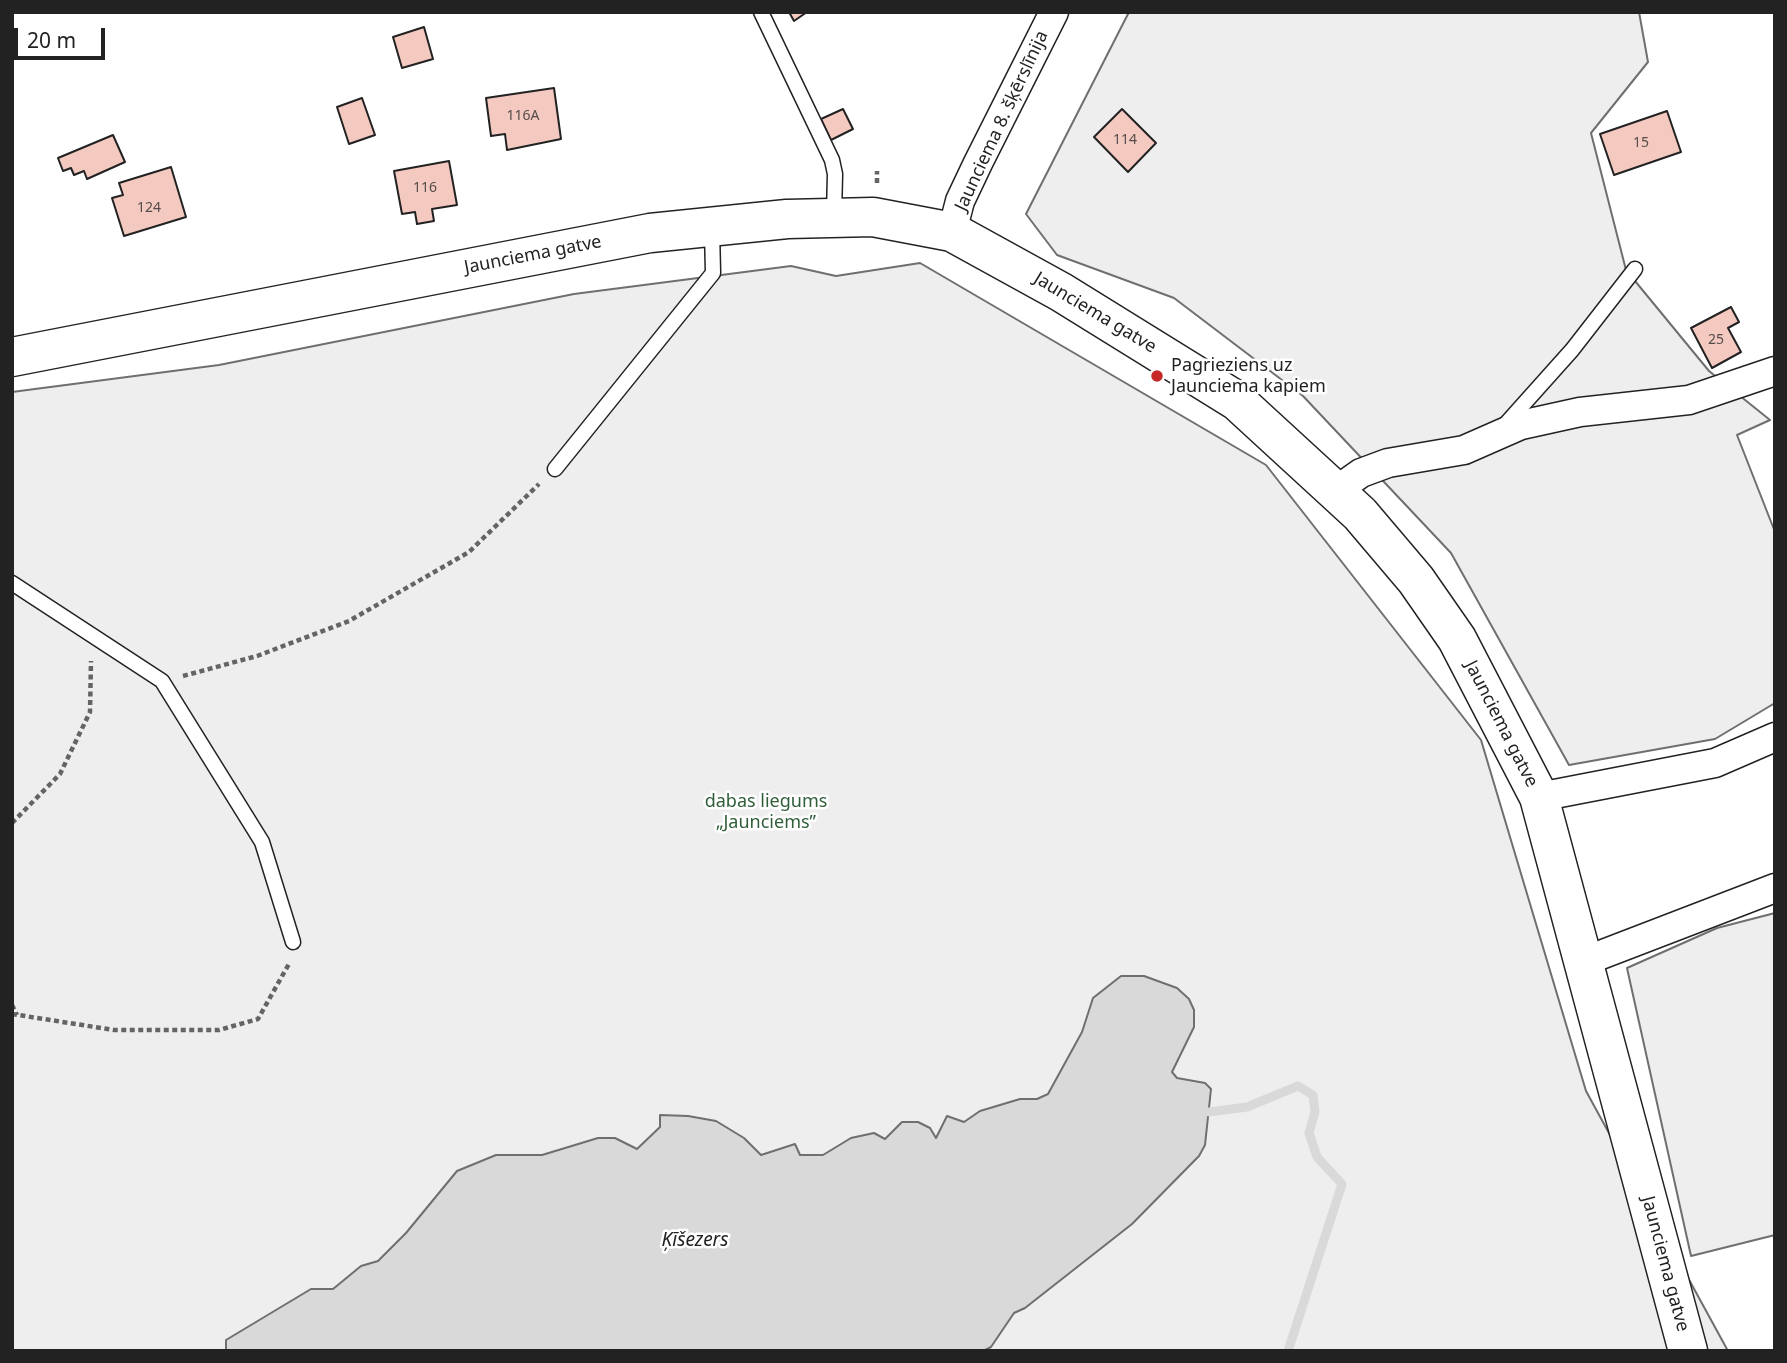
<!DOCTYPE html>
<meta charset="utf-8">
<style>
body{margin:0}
#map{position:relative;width:1787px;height:1363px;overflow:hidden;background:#fff;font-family:"Noto Sans",sans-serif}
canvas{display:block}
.frame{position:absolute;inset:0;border:14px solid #222;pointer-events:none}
.scale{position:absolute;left:14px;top:28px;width:91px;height:32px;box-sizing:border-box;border:4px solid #222;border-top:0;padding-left:9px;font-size:21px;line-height:24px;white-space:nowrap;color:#222;-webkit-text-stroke:5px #fff;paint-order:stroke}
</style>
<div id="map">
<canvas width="1787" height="1363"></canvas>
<div class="frame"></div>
<div class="scale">20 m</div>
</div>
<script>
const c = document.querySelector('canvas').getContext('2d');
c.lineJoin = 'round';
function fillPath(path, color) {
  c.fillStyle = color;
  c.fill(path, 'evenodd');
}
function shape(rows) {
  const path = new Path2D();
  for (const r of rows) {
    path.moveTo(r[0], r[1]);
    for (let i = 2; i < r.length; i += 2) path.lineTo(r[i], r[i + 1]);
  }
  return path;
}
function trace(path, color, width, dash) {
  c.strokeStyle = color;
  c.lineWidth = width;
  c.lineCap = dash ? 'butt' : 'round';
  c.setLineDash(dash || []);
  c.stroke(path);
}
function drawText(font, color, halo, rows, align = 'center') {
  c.font = font + ' "Noto Sans",sans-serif';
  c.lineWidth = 5;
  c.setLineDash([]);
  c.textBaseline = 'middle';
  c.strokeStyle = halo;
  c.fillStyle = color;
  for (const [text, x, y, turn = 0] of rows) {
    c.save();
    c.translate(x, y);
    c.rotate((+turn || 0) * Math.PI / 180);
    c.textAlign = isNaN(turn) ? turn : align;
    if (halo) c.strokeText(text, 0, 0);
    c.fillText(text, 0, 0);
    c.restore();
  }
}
const green = shape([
 [1129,12,1639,12,1648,62,1591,133,1626,270,1709,371,1770,420,1737,435,1775,532,1775,703,1715,739,1569,765,1451,553,1303,396,1174,298,1057,255,1026,214,1129,12],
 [920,263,1266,465,1481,740,1586,1091,1728,1351,12,1351,12,392,219,365,574,294,791,266,836,276,920,263],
 [1775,913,1775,1235,1691,1256,1627,968,1717,928,1775,913]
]);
fillPath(green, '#eee');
trace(green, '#6f6f6f', 2);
const water = shape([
 [1121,976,1144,976,1177,988,1189,999,1194,1010,1194,1027,1172,1072,1177,1078,1205,1083,1211,1089,1205,1145,1199,1156,1132,1224,1025,1308,1014,1313,991,1347,983,1351,226,1351,226,1340,311,1289,333,1289,361,1266,378,1261,406,1233,457,1171,496,1155,542,1155,598,1138,615,1138,637,1149,660,1127,660,1115,688,1116,716,1121,744,1138,761,1155,795,1144,800,1155,823,1155,851,1138,874,1133,885,1139,902,1122,918,1122,930,1128,936,1138,947,1116,964,1122,980,1111,1020,1099,1037,1099,1048,1094,1082,1032,1093,998,1121,976]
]);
fillPath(water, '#d9d9d9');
trace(water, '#6f6f6f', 2);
trace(shape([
 [1209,1112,1247,1107,1298,1086,1313,1095,1315,1112,1309,1133,1317,1157,1342,1184,1288,1351]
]), '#d9d9d9', 9);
const building = shape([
 [789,12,807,12,794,21,789,12],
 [424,27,433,59,402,68,393,37,424,27],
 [554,88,561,139,507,150,505,134,491,136,486,98,554,88],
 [362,98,375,135,349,144,337,107,362,98],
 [843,109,853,129,831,140,821,119,843,109],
 [1122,109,1156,143,1128,172,1094,137,1122,109],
 [1667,111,1681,152,1614,175,1600,134,1667,111],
 [113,135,125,162,87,179,84,171,74,175,71,168,63,171,58,158,113,135],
 [449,161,457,205,432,209,434,221,417,224,415,212,402,214,394,171,449,161],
 [171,167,186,217,124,236,112,198,123,195,119,183,171,167],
 [1731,307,1739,322,1728,328,1741,352,1712,368,1691,328,1731,307]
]);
fillPath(building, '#f3c9c0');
trace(building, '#222', 2);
const service = shape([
 [761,12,832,160,835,174,834,215],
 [1504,426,1572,350,1635,269],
 [555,469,713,273,712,229],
 [12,583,162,681,262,842,293,942]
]);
const minor = shape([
 [952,232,960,201,978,163,1054,12],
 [1337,490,1361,473,1388,463,1464,450,1521,425,1580,412,1689,400,1775,371],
 [1539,797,1715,763,1775,737],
 [1585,961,1775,888]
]);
const secondary = shape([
 [12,357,650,233,787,219,873,217,952,232,1061,292,1237,401,1360,514,1416,580,1457,639,1539,797,1688,1351]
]);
trace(service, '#222', 17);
trace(minor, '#222', 31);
trace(secondary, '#222', 41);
trace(shape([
 [877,183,877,171],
 [183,676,257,656,349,621,469,552,539,484],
 [12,823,60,774,90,712,91,661],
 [12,1005,17,1015],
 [12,1014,114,1030,219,1030,258,1019,290,962]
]), '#646464', 4.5, [5, 3.5]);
trace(service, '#fff', 14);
trace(minor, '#fff', 28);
trace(secondary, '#fff', 38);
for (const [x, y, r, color] of [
 [1157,376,7,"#c62828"]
]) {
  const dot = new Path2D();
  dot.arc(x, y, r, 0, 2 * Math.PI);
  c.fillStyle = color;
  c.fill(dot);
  trace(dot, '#fff', 2.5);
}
drawText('14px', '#564c4a', null, [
 ["116A",523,116],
 ["114",1125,140],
 ["15",1641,143],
 ["116",425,188],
 ["124",149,208],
 ["25",1716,340]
]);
drawText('18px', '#222', '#fff', [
 ["Jaunciema 8. šķērslīnija",1002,121,-65],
 ["Jaunciema gatve",533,255,-11],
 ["Jaunciema gatve",1095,313,31],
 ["Jaunciema gatve",1501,724,63],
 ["Jaunciema gatve",1665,1264,75]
]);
drawText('18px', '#222', '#fff', [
 ["Pagrieziens uz",1171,366],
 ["Jaunciema kapiem",1171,387]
], 'left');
drawText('18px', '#2f5e38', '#fff', [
 ["dabas liegums",766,802],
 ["„Jaunciems”",766,823]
]);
drawText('italic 19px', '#222', '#fff', [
 ["Ķīšezers",695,1241]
]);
</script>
